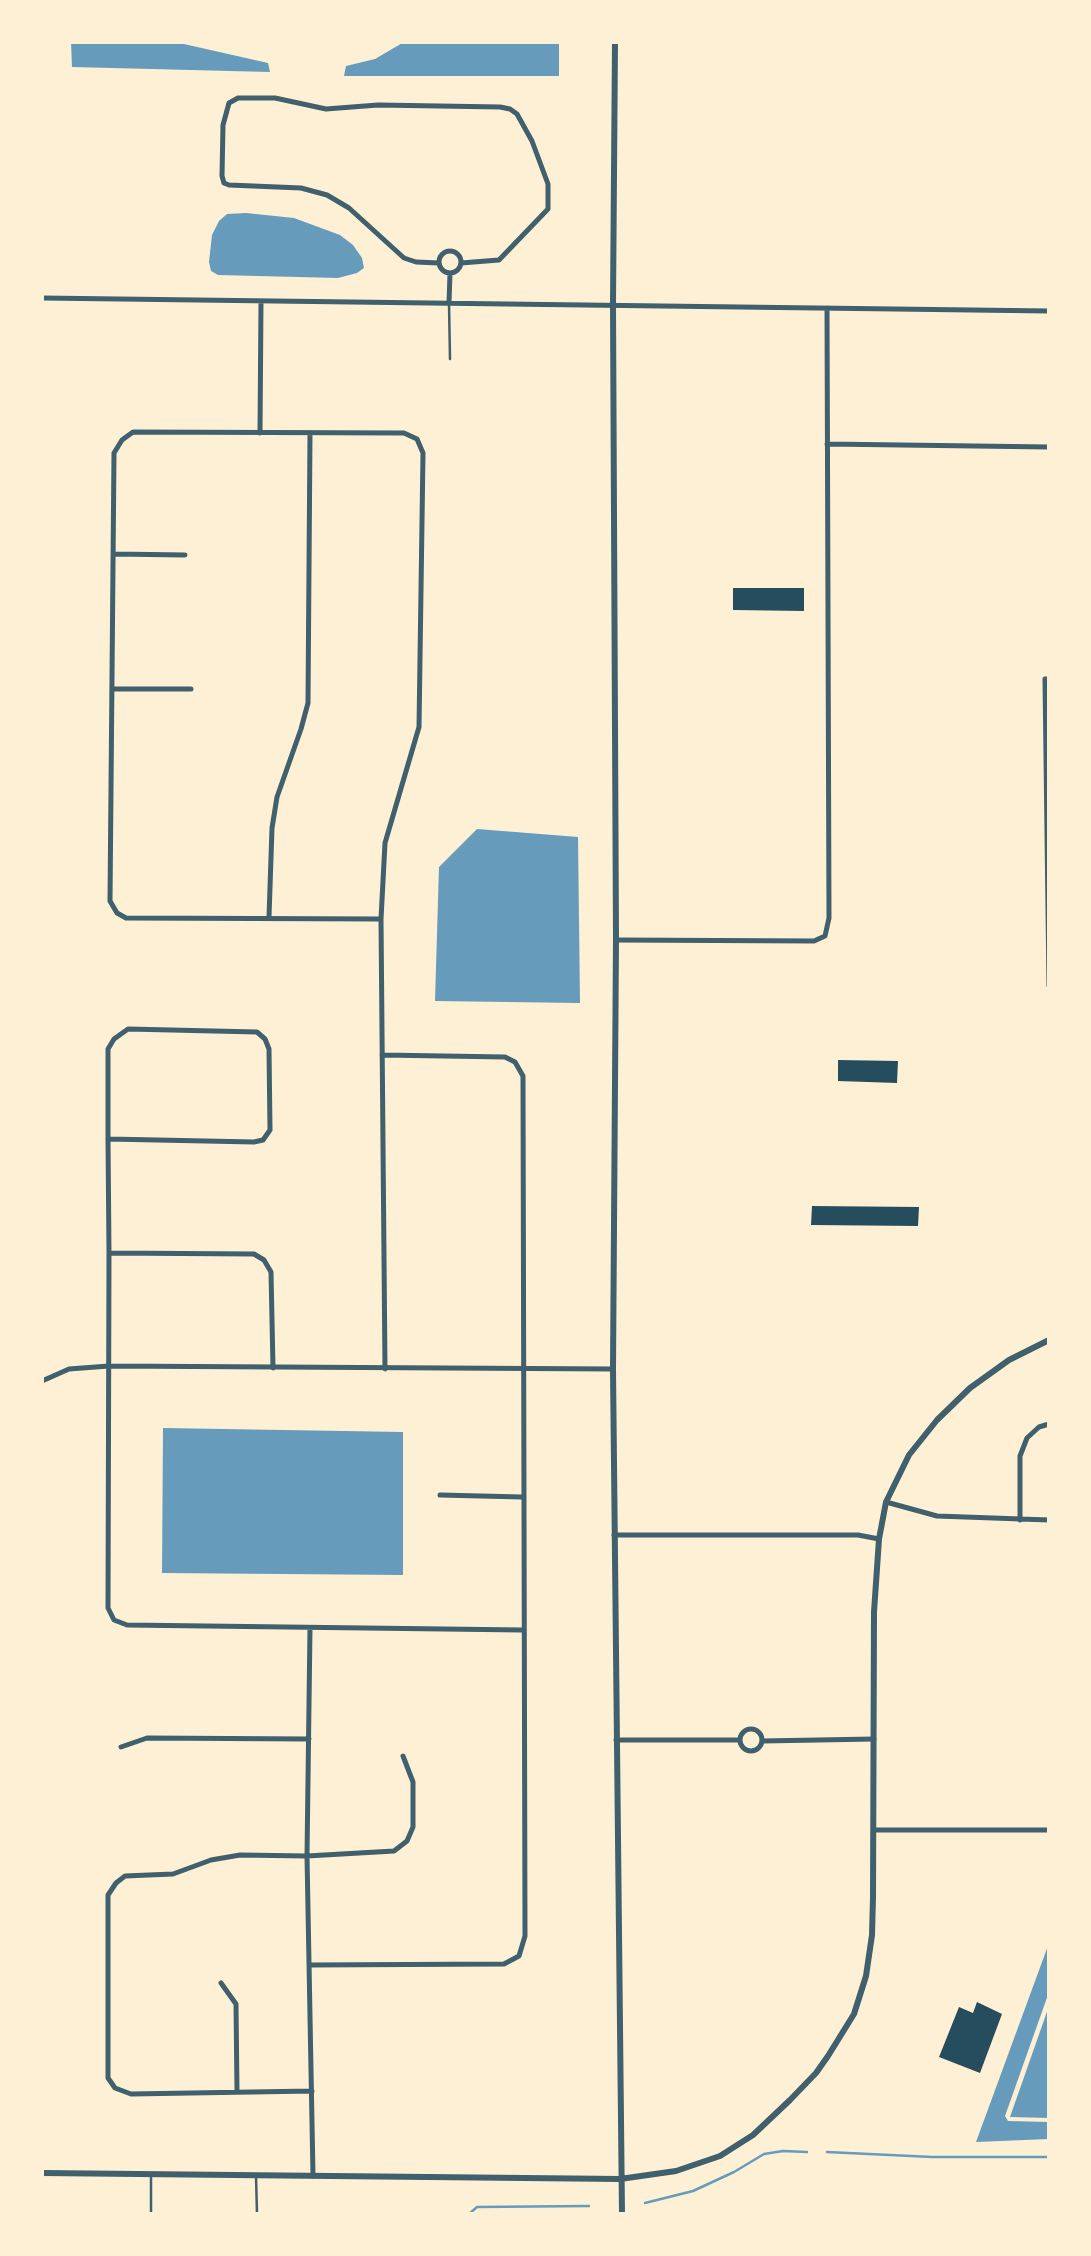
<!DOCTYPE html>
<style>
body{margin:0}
#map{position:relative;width:1091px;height:2256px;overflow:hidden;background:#fdf0d5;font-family:Manrope,sans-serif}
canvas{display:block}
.frame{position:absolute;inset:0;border:44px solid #fdf0d5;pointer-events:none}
</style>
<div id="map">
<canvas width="1091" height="2256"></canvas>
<div class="frame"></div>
</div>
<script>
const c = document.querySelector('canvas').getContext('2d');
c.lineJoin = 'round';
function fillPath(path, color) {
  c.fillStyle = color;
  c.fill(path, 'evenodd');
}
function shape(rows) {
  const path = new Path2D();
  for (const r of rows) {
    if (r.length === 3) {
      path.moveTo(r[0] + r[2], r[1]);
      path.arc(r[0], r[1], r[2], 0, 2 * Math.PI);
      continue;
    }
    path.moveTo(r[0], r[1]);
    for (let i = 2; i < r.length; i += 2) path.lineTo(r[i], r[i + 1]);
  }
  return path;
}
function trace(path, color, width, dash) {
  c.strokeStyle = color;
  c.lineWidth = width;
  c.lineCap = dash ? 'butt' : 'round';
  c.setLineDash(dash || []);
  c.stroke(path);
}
fillPath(shape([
 [71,42,175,42,268,63,270,72,72,67],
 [404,42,559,42,559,76,344,76,346,66,375,59],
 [246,213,294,218,340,235,353,245,362,258,364,268,357,273,338,278,218,275,211,271,209,262,212,235,219,221,227,214],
 [477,829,578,837,580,1003,435,1001,439,867],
 [163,1428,403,1432,403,1575,162,1573],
 [1049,1943,1049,1992,1005,2116,1008,2121,1049,2122,1049,2139,976,2142],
 [1049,2006,1049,2118,1010,2117]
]), '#669bbc');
trace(shape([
 [827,2152,932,2157,1049,2157],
 [645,2203,693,2191,734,2172,764,2154,783,2151,807,2152],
 [469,2214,477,2207,589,2206]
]), '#669bbc', 2.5);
fillPath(shape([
 [733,588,804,588,804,611,733,610],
 [838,1060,898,1061,897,1083,838,1081],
 [812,1206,919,1207,918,1226,811,1225],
 [977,2002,1002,2014,980,2073,939,2057,959,2007,973,2013]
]), '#264d5e');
trace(shape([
 [449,303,450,359],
 [256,2176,257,2214],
 [151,2214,151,2175]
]), '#3f606c', 2.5);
trace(shape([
 [450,262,11],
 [439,263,416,262,404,258,349,208,327,195,301,188,229,185,224,183,222,176,223,125,229,103,238,98,275,98,326,109,378,105,500,107,510,109,517,114,532,141,548,184,548,209,499,260,461,263],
 [42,298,1049,311],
 [449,303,450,273],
 [260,433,261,302],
 [827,444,1049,447],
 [114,554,185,555],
 [112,689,191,689],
 [269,917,272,828,277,797,301,729,308,703,310,433],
 [381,919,126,918,117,913,110,901,114,453,122,440,133,432,404,433,417,439,423,453,419,727,385,843,381,919,385,1369],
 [616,940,814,941,825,936,829,918,827,308],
 [1049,986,1045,679,1049,679],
 [108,1139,254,1142,263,1140,270,1130,269,1049,265,1039,257,1032,128,1029,114,1039,108,1049,108,1139,109,1253,108,1608,114,1620,127,1625,523,1630],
 [109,1253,254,1254,264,1260,271,1272,273,1368],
 [42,1381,69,1369,109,1366,613,1369],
 [440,1495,522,1497],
 [886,1502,937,1516,1049,1520],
 [1020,1520,1020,1456,1027,1438,1039,1427,1049,1424],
 [614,1535,858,1535,879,1539],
 [310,1628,307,1856,313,2176],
 [751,1740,11],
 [616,1740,739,1740],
 [762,1741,874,1739],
 [121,1747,147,1738,309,1739],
 [874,1830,1049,1830],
 [310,1965,504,1964,519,1956,525,1936,523,1076,515,1062,505,1057,382,1055],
 [221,1983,236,2004,237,2092],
 [312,2091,131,2094,115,2088,108,2078,108,1895,116,1883,125,1876,173,1874,211,1860,240,1855,307,1856,394,1851,407,1841,413,1827,413,1782,403,1756]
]), '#3f606c', 5);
trace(shape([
 [615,42,613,304,616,940,613,1369,622,2214],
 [42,2173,620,2179,676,2171,720,2156,753,2135,790,2100,816,2073,828,2056,854,2014,866,1976,872,1935,873,1897,874,1612,879,1539,886,1502,909,1455,937,1420,970,1388,1009,1360,1049,1340]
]), '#3f606c', 6);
</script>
